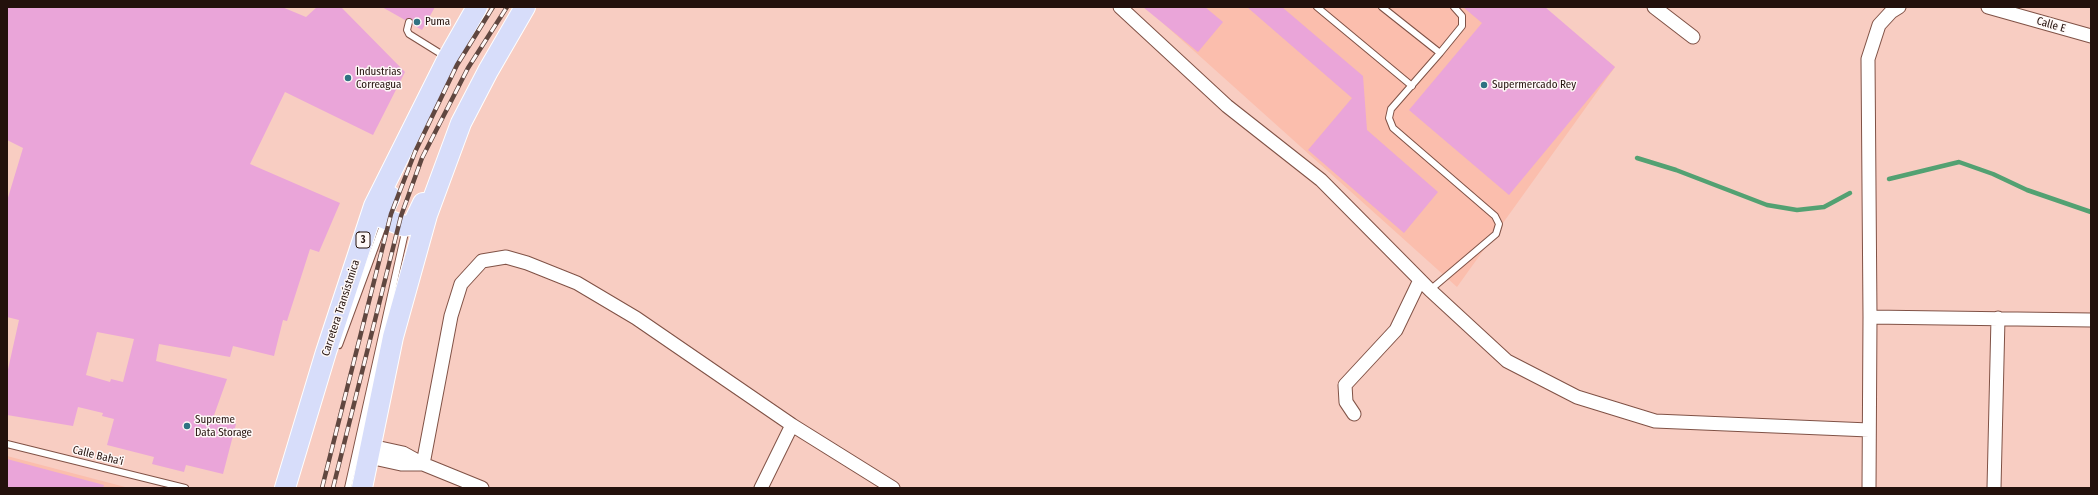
<!DOCTYPE html>
<meta charset="utf-8">
<style>
body{margin:0}
#map{position:relative;width:2098px;height:495px;overflow:hidden;background:#f8cdc2;font-family:"Fira Sans Condensed",sans-serif}
canvas{display:block}
.frame{position:absolute;inset:0;border:8px solid #23110c;pointer-events:none}
</style>
<div id="map">
<canvas width="2098" height="495"></canvas>
<div class="frame"></div>
</div>
<script>
const c = document.querySelector('canvas').getContext('2d');
c.lineJoin = 'round';
function fillPath(path, color) {
  c.fillStyle = color;
  c.fill(path, 'evenodd');
}
function shape(rows) {
  const path = new Path2D();
  for (const r of rows) {
    path.moveTo(r[0], r[1]);
    for (let i = 2; i < r.length; i += 2) path.lineTo(r[i], r[i + 1]);
  }
  return path;
}
function trace(path, color, width, dash) {
  c.strokeStyle = color;
  c.lineWidth = width;
  c.lineCap = dash ? 'butt' : 'round';
  c.setLineDash(dash || []);
  c.stroke(path);
}
function drawText(font, color, halo, rows, align = 'center') {
  c.font = font + ' "Fira Sans Condensed",sans-serif';
  c.lineWidth = 3;
  c.setLineDash([]);
  c.textBaseline = 'middle';
  c.strokeStyle = halo;
  c.fillStyle = color;
  for (const [text, x, y, turn = 0] of rows) {
    c.save();
    c.translate(x, y);
    c.rotate((+turn || 0) * Math.PI / 180);
    c.textAlign = isNaN(turn) ? turn : align;
    if (halo) c.strokeText(text, 0, 0);
    c.fillText(text, 0, 0);
    c.restore();
  }
}
fillPath(shape([
 [1145,7,1542,7,1615,67,1457,287],
 [7,456,129,488,7,488]
]), '#fbbead');
trace(shape([
 [1637,158,1676,170,1767,205,1797,210,1824,207,1850,193],
 [1889,179,1959,162,1993,174,2027,190,2091,212]
]), '#53a172', 4.5);
fillPath(shape([
 [7,7,282,7,306,17,317,7,341,7,405,72,373,135,285,92,250,164,340,203,319,252,310,249,287,321,283,320,274,356,233,346,230,357,159,344,156,361,227,379,213,418,236,424,223,474,186,465,184,472,152,464,154,457,107,445,114,419,102,416,103,413,78,407,73,426,7,415,7,374,19,320,7,317,7,201,23,148,7,140],
 [97,332,134,339,123,382,111,379,110,382,86,375],
 [382,7,435,7,422,30,413,25,412,19,408,18,405,20],
 [1143,7,1205,7,1223,22,1198,52],
 [1247,7,1282,7,1363,76,1367,130,1438,192,1404,233,1308,150,1352,98],
 [1463,7,1545,7,1615,67,1509,195,1409,110,1482,23],
 [7,459,104,485,103,488,7,488]
]), '#eaa5d9');
const service = shape([
 [1317,7,1412,86],
 [1382,7,1440,53],
 [409,22,407,30,409,34,446,57],
 [1430,290,1496,234,1499,224,1495,216,1393,128,1389,118,1391,109,1440,53,1462,26,1462,16,1454,7],
 [339,345,385,220],
 [7,444,185,488],
 [348,488,406,228]
]);
const minor = shape([
 [1120,7,1227,106,1321,180,1430,290,1507,361,1577,397,1655,421,1869,430],
 [1654,7,1693,37],
 [1988,7,2091,36],
 [1870,317,2091,320],
 [1354,414,1346,402,1345,385,1396,330,1420,280],
 [371,446,403,453,423,464,482,488],
 [369,457,401,464,423,464],
 [423,464,451,316,461,284,482,261,506,257,527,263,577,283,636,318,792,425,893,488],
 [761,488,792,425],
 [1869,488,1870,317,1868,59,1879,25,1891,12,1899,7],
 [1994,488,1998,318]
]);
const primary = shape([
 [390,196,383,211,383,218,404,226,413,224,423,203],
 [285,488,326,352,374,206,448,58,477,7],
 [362,488,393,337,427,215,461,123,488,71,525,7]
]);
trace(service, '#805246', 8);
trace(minor, '#805246', 15);
trace(primary, '#fff', 22);
trace(service, '#fff', 6);
trace(minor, '#fff', 13);
trace(primary, '#d7ddfa', 20);
const rail = shape([
 [322,488,391,214,415,152,457,65,493,7],
 [333,488,401,216,422,158,468,68,507,7]
]);
trace(rail, '#604740', 4.5);
trace(rail, '#fef8f7', 3, [9]);
for (const [x, y, r, color] of [
 [417,22,4,"#2e7282"],
 [348,78,4,"#2e7282"],
 [1484,85,4,"#2e7282"],
 [187,426,4,"#2e7282"]
]) {
  const dot = new Path2D();
  dot.arc(x, y, r, 0, 2 * Math.PI);
  c.fillStyle = color;
  c.fill(dot);
  trace(dot, '#fef8f7', 1.5);
}
for (const [x, y, w] of [
 [363,240,14]
]) {
  const box = new Path2D();
  box.roundRect(x - w / 2, y - 8, w, 16, 3);
  c.fillStyle = '#fef8f7';
  c.fill(box);
  trace(box, '#23110c', 1);
}
drawText('bold 10px', '#23110c', null, [
 ["3",363,240]
]);
drawText('11px', '#23110c', '#fef8f7', [
 ["Puma",425,22],
 ["Industrias",356,72],
 ["Correagua",356,85],
 ["Supermercado Rey",1492,85],
 ["Supreme",195,420],
 ["Data Storage",195,433]
], 'left');
drawText('11px', '#23110c', '#fef8f7', [
 ["Calle E",2051,25,16],
 ["Carretera Transístmica",341,308,-72],
 ["Calle Baha'i",98,456,14]
]);
</script>
